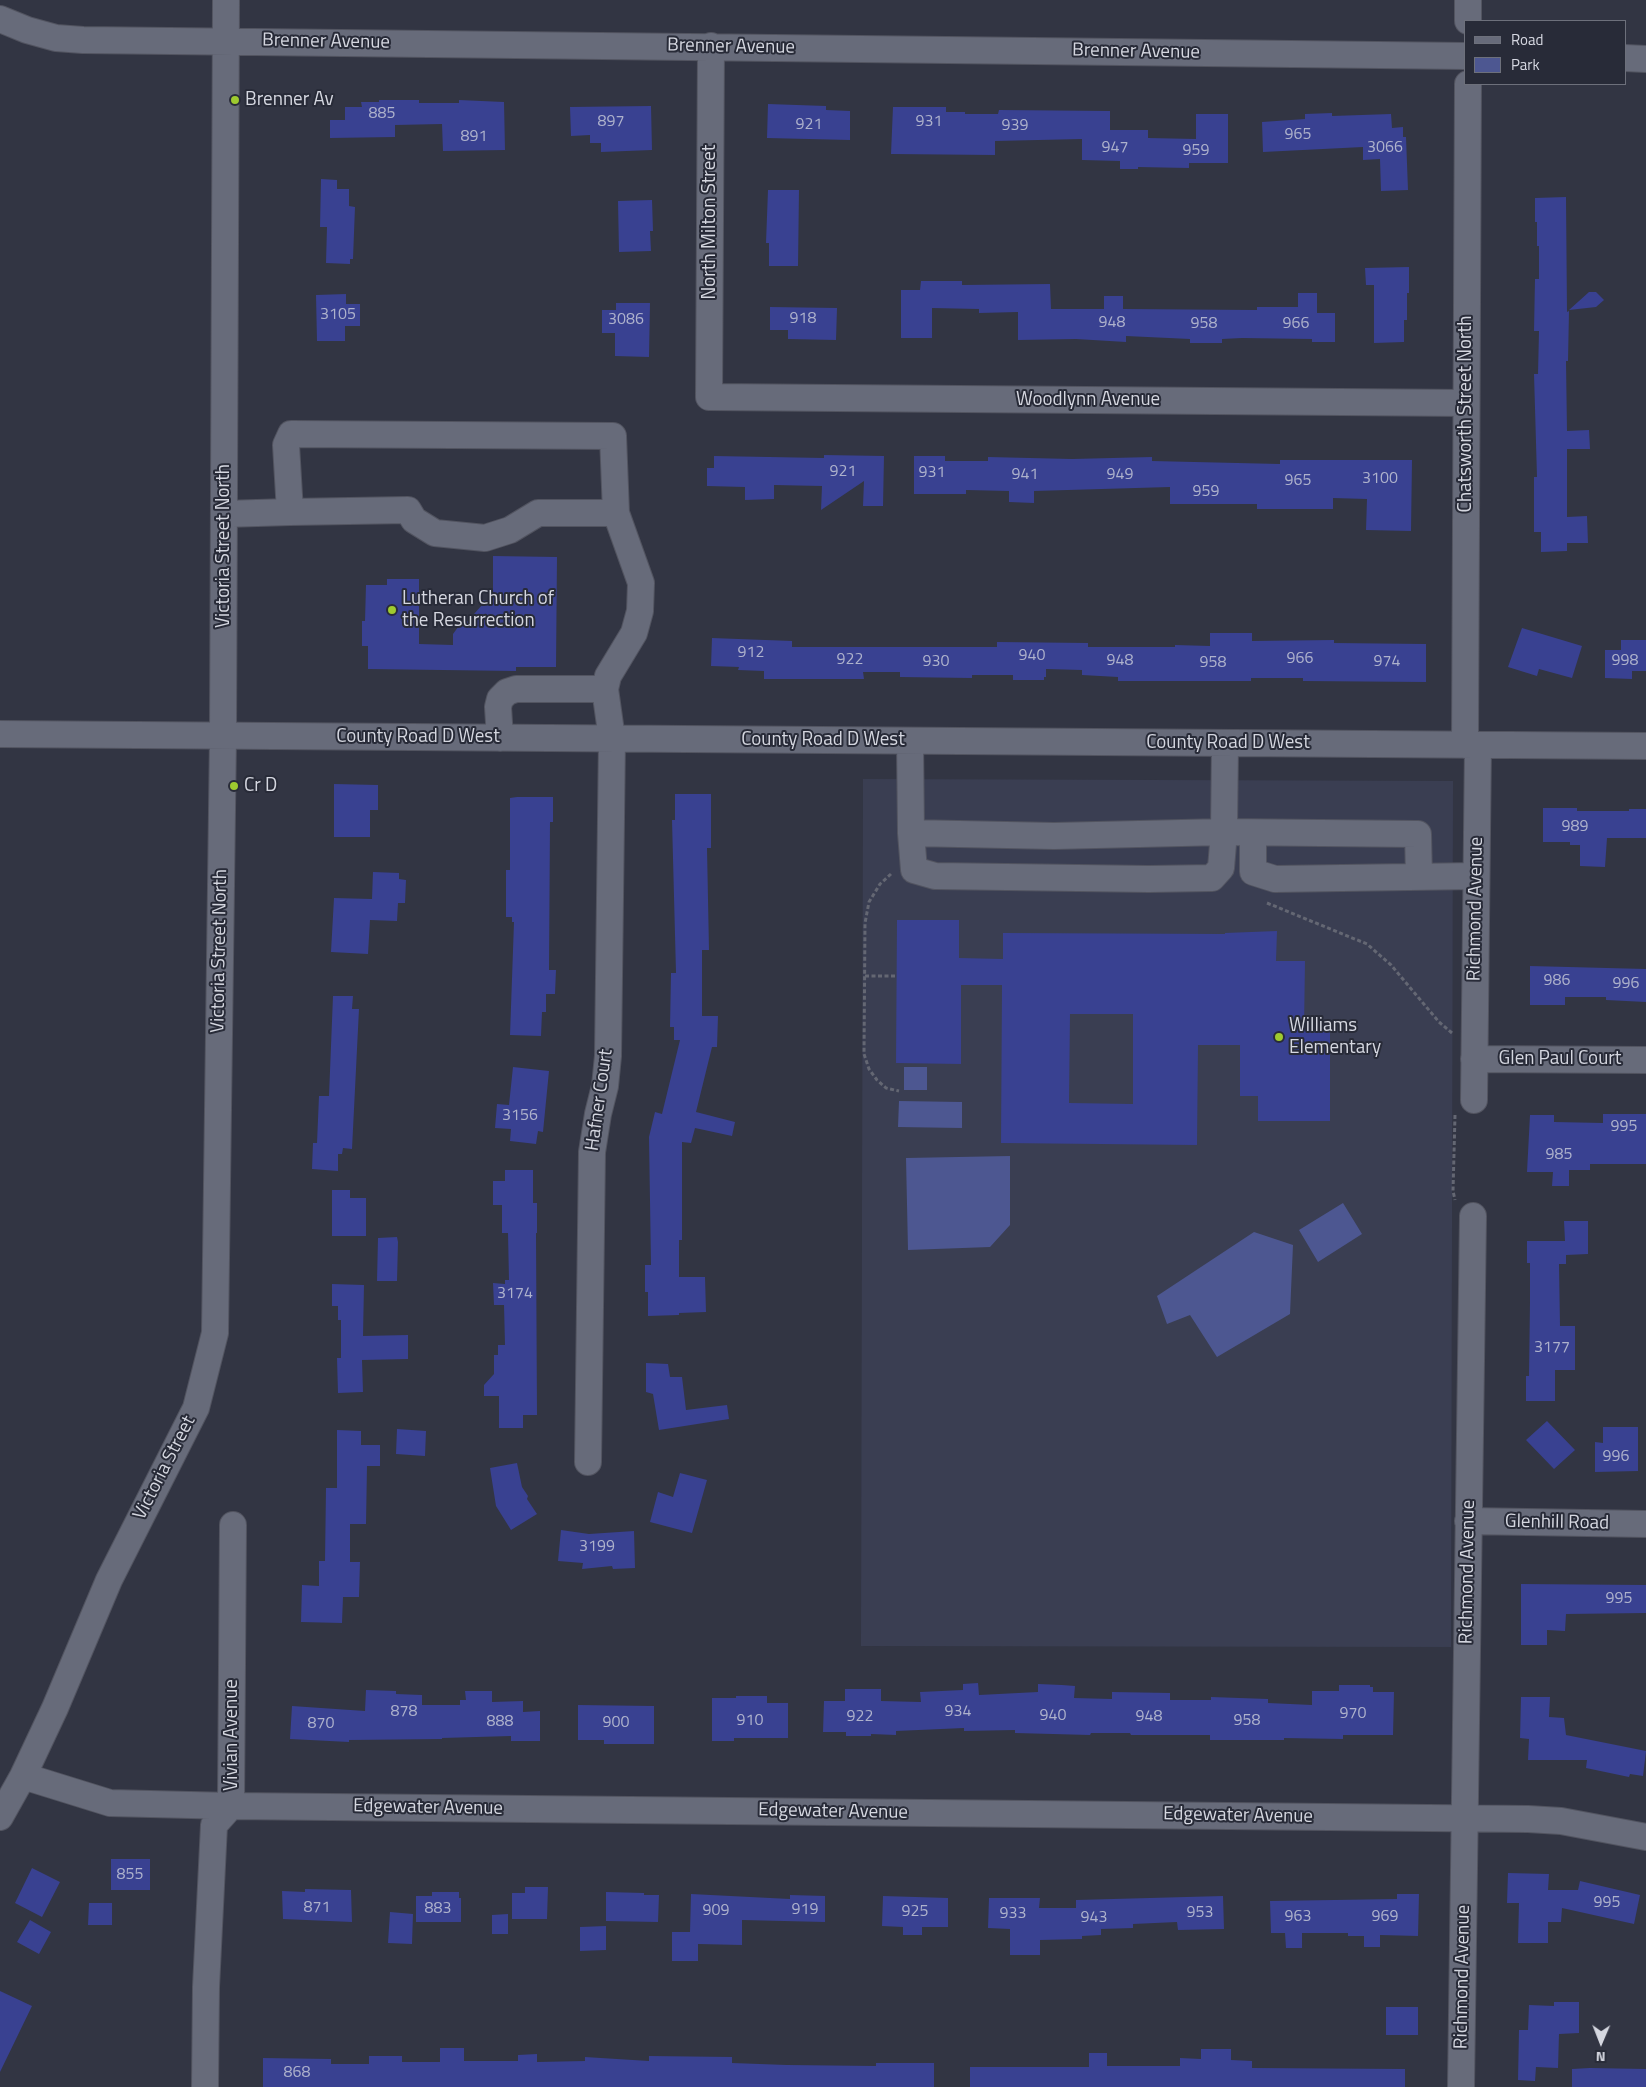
<!DOCTYPE html>
<style>
body{margin:0}
#map{position:relative;width:1646px;height:2087px;overflow:hidden;background:#323543;font-family:"Titillium Web",sans-serif}
canvas{display:block}
.legend{position:absolute;left:1464px;top:20px;width:162px;height:65px;box-sizing:border-box;background:#282b38;border:1px solid #6d707b;margin:0;padding:6px 9px;list-style:none;font-size:15px;color:#d5d7e0}
.legend li{display:flex;align-items:center;gap:10px;height:25px}
.legend b{width:25px;border:1px solid #6d707b}
.north{position:absolute;left:1576px;top:2017px;width:50px;height:50px;-webkit-text-stroke:4px #282b38;paint-order:stroke;rotate:181deg;font-size:14px;font-weight:700;line-height:20px;text-align:center;color:#d5d7e0}
.north::after{content:'';display:block;margin:auto;width:18px;height:22px;background:#d5d7e0;clip-path:polygon(50% 0,100% 100%,50% 72%,0 100%)}
</style>
<div id="map">
<canvas width="1646" height="2087"></canvas>
<ul class="legend">
<li><b style="height:6px;background:#676b7a"></b>Road</li>
<li><b style="height:14px;background:#4d5791"></b>Park</li>
</ul>
<div class="north">N</div>
</div>
<script>
const c = document.querySelector('canvas').getContext('2d');
c.lineJoin = 'round';
function fillPath(path, color) {
  c.fillStyle = color;
  c.fill(path, 'evenodd');
}
function shape(rows) {
  const path = new Path2D();
  for (const r of rows) {
    path.moveTo(r[0], r[1]);
    for (let i = 2; i < r.length; i += 2) path.lineTo(r[i], r[i + 1]);
  }
  return path;
}
function trace(path, color, width, dash) {
  c.strokeStyle = color;
  c.lineWidth = width;
  c.lineCap = dash ? 'butt' : 'round';
  c.setLineDash(dash || []);
  c.stroke(path);
}
function drawText(font, color, halo, rows, align = 'center') {
  c.font = font + ' "Titillium Web",sans-serif';
  c.lineWidth = 4;
  c.setLineDash([]);
  c.textBaseline = 'middle';
  c.strokeStyle = halo;
  c.fillStyle = color;
  for (const [text, x, y, turn = 0] of rows) {
    c.save();
    c.translate(x, y);
    c.rotate((+turn || 0) * Math.PI / 180);
    c.textAlign = isNaN(turn) ? turn : align;
    if (halo) c.strokeText(text, 0, 0);
    c.fillText(text, 0, 0);
    c.restore();
  }
}
fillPath(shape([
 [863,779,1453,781,1451,1647,861,1646]
]), '#3a3e52');
fillPath(shape([
 [904,1067,927,1067,927,1090,904,1090],
 [899,1101,962,1102,962,1128,898,1127],
 [1010,1156,1010,1225,990,1247,908,1250,906,1158],
 [1343,1203,1362,1234,1318,1262,1299,1230],
 [1254,1232,1293,1245,1290,1314,1217,1357,1190,1315,1167,1324,1157,1296]
]), '#4d5791');
fillPath(shape([
 [379,100,419,100,419,103,459,103,459,100,504,102,505,150,443,151,442,124,395,125,395,137,330,138,330,120,345,120,345,107,362,107,361,102,379,102],
 [768,104,826,106,826,110,850,111,850,140,767,138],
 [651,106,652,150,601,152,601,143,590,143,590,135,571,136,570,107],
 [893,107,946,107,946,112,965,112,965,114,998,114,999,110,1110,111,1110,130,1148,130,1148,138,1196,139,1196,114,1228,114,1228,163,1189,163,1189,168,1138,167,1138,169,1120,169,1120,161,1082,160,1082,139,995,141,995,155,891,154],
 [1332,113,1332,116,1391,114,1392,128,1403,127,1403,137,1406,137,1408,190,1381,191,1380,159,1363,160,1363,147,1263,152,1262,122,1305,119,1305,114],
 [321,179,337,180,337,189,349,189,349,206,355,207,353,259,350,259,350,264,326,263,327,227,320,227],
 [768,190,799,190,798,266,769,266,769,243,766,243],
 [1566,197,1567,312,1569,311,1568,361,1566,361,1567,431,1589,430,1590,449,1567,449,1567,517,1587,516,1588,543,1567,543,1567,551,1541,552,1541,532,1534,532,1534,477,1537,477,1534,374,1538,374,1539,331,1534,331,1535,279,1539,279,1539,246,1537,246,1537,222,1535,222,1535,198],
 [652,200,653,231,650,231,651,251,619,252,618,201],
 [1409,267,1409,293,1407,293,1407,320,1404,320,1404,342,1374,343,1374,285,1366,285,1365,268],
 [921,281,962,281,962,285,1050,284,1051,309,1104,309,1104,296,1123,296,1123,309,1257,310,1257,307,1298,307,1298,293,1317,293,1317,313,1335,313,1335,342,1312,342,1312,339,1242,338,1222,339,1222,343,1190,343,1190,339,1126,336,1126,342,1076,339,1018,340,1018,312,979,313,979,309,932,308,932,338,901,338,901,290,920,290],
 [1589,292,1596,292,1604,300,1596,307,1569,310],
 [346,294,346,304,360,304,360,326,345,326,345,341,317,341,316,295],
 [616,303,650,303,649,357,615,356,615,333,602,333,602,310,616,310],
 [770,307,837,308,836,340,788,339,788,330,770,330],
 [824,455,884,456,883,506,863,506,864,481,821,510,822,486,774,485,774,499,745,500,745,487,707,486,707,468,714,468,714,456,824,458],
 [914,456,945,456,945,461,988,461,988,457,1072,459,1152,457,1152,461,1280,464,1280,460,1412,460,1411,531,1366,530,1367,499,1333,498,1333,509,1257,509,1257,504,1170,504,1170,487,1034,491,1034,503,1009,502,1009,491,966,490,966,494,914,494],
 [493,556,557,557,556,667,516,667,516,671,368,669,368,646,362,646,362,621,365,621,366,585,387,585,387,579,419,579,419,644,453,645,453,634,461,623,466,623,482,605,482,600,493,601],
 [1522,628,1582,646,1572,678,1539,669,1537,676,1508,667],
 [1210,633,1252,633,1252,641,1334,640,1334,643,1426,644,1426,682,1303,681,1303,678,1251,678,1251,681,1118,681,1118,677,1082,675,1082,670,1046,669,1046,677,1044,677,1044,680,1013,680,1013,675,972,675,972,678,900,677,900,672,863,672,864,679,764,679,764,671,738,670,739,667,711,666,712,638,792,641,792,647,997,647,997,642,1088,643,1088,647,1175,647,1175,645,1210,646],
 [1621,640,1646,640,1646,671,1632,671,1632,679,1605,678,1605,650,1621,650],
 [334,784,378,785,378,810,370,810,370,837,334,837],
 [675,794,711,794,711,848,707,848,709,950,702,950,702,1016,718,1016,717,1047,712,1047,696,1112,735,1122,732,1136,695,1128,691,1143,682,1142,682,1240,679,1240,679,1277,705,1277,706,1312,679,1313,679,1315,648,1316,648,1292,645,1292,645,1265,651,1265,649,1137,655,1112,662,1114,680,1040,674,1040,674,1027,670,1027,671,973,676,973,672,820,675,820],
 [517,797,553,797,553,822,550,822,549,970,556,970,555,994,546,994,546,1012,542,1012,541,1036,510,1035,514,922,512,922,512,917,506,917,506,870,510,870,510,798],
 [1543,808,1577,808,1577,811,1629,811,1629,809,1646,809,1646,838,1607,838,1605,867,1580,866,1580,845,1570,845,1570,842,1543,842],
 [373,872,399,873,399,879,406,880,405,903,398,903,397,921,370,920,368,954,331,952,334,898,372,899],
 [897,920,959,920,959,958,1003,959,1003,933,1225,934,1225,933,1277,931,1276,961,1305,961,1304,1029,1330,1030,1330,1121,1258,1121,1258,1096,1240,1096,1240,1045,1198,1045,1197,1145,1001,1143,1002,985,961,985,961,1064,896,1063],
 [1070,1014,1133,1014,1133,1104,1069,1103],
 [1530,966,1646,969,1646,1002,1606,1000,1606,997,1565,997,1565,1005,1530,1005],
 [333,996,353,996,352,1009,359,1009,352,1149,343,1148,342,1154,338,1154,338,1171,312,1169,313,1143,317,1143,319,1096,329,1096],
 [513,1067,549,1071,543,1132,538,1131,536,1144,510,1141,511,1129,495,1128,497,1104,509,1105],
 [1603,1114,1646,1114,1646,1164,1590,1164,1590,1170,1569,1170,1569,1186,1552,1186,1553,1172,1527,1172,1530,1115,1554,1115,1554,1122,1603,1123],
 [505,1170,533,1170,533,1203,537,1203,537,1233,536,1233,537,1415,523,1415,523,1428,499,1428,499,1396,484,1396,484,1385,494,1374,494,1355,498,1355,498,1345,505,1345,504,1305,494,1305,493,1283,505,1284,505,1280,509,1280,508,1233,502,1233,502,1205,493,1205,493,1181,505,1181],
 [332,1190,350,1190,350,1198,366,1198,366,1236,332,1236],
 [1564,1221,1588,1221,1588,1254,1566,1255,1566,1264,1559,1264,1560,1326,1575,1326,1575,1370,1555,1370,1555,1401,1526,1401,1526,1376,1529,1376,1530,1302,1530,1263,1527,1263,1527,1241,1565,1241],
 [397,1237,398,1242,397,1281,377,1281,378,1238],
 [332,1284,364,1285,363,1336,408,1335,408,1359,362,1360,363,1392,338,1393,337,1358,341,1358,341,1320,338,1320,338,1306,332,1306],
 [646,1363,668,1364,670,1377,682,1377,686,1410,727,1405,729,1419,659,1430,653,1394,646,1392],
 [1547,1421,1575,1450,1554,1469,1526,1440],
 [1603,1427,1638,1427,1638,1471,1595,1472,1595,1442,1603,1443],
 [397,1429,426,1431,425,1456,396,1454],
 [337,1430,361,1431,361,1445,380,1445,380,1466,367,1466,366,1524,350,1524,350,1562,360,1562,359,1597,343,1597,342,1623,301,1622,302,1585,319,1586,319,1561,325,1561,326,1488,337,1488],
 [517,1463,522,1487,528,1496,527,1499,537,1514,511,1530,496,1506,490,1468],
 [680,1473,707,1480,692,1533,650,1522,658,1492,673,1497],
 [561,1530,589,1534,634,1531,635,1568,613,1569,612,1566,582,1569,583,1563,558,1561],
 [1521,1584,1646,1585,1646,1613,1566,1614,1565,1631,1547,1630,1547,1645,1521,1645],
 [978,1683,979,1695,1038,1692,1038,1684,1062,1685,1075,1686,1074,1698,1112,1699,1112,1692,1170,1693,1170,1700,1211,1700,1211,1697,1268,1699,1268,1703,1312,1705,1312,1691,1339,1691,1339,1685,1370,1685,1370,1687,1373,1687,1373,1692,1394,1692,1393,1735,1343,1735,1343,1739,1284,1738,1284,1740,1210,1740,1210,1735,1131,1735,1130,1733,1091,1733,1090,1735,1015,1733,1015,1730,964,1731,964,1728,896,1731,896,1735,871,1734,871,1736,846,1736,846,1732,823,1732,824,1701,845,1701,845,1689,881,1689,881,1701,921,1702,920,1692,963,1690,963,1684],
 [366,1690,396,1691,396,1694,422,1695,422,1705,460,1705,460,1700,466,1700,465,1691,492,1691,492,1702,523,1701,523,1712,540,1711,540,1741,511,1741,511,1736,442,1738,442,1739,349,1740,349,1742,290,1739,292,1706,365,1711],
 [736,1696,767,1696,767,1703,788,1703,788,1738,734,1738,734,1741,712,1741,712,1698,736,1698],
 [1521,1697,1550,1697,1549,1717,1564,1718,1566,1735,1646,1751,1643,1776,1630,1774,1629,1777,1586,1768,1587,1760,1528,1760,1529,1739,1520,1738],
 [578,1705,654,1706,654,1744,604,1744,604,1740,578,1740],
 [111,1859,150,1859,150,1890,111,1890],
 [32,1868,60,1882,42,1917,15,1903],
 [1508,1873,1549,1874,1548,1890,1578,1890,1580,1881,1640,1895,1634,1924,1562,1908,1561,1922,1548,1922,1548,1943,1518,1943,1519,1903,1507,1903],
 [525,1887,548,1887,547,1919,512,1919,512,1893,525,1893],
 [305,1889,351,1890,352,1922,283,1919,282,1891,305,1892],
 [432,1892,459,1892,459,1898,461,1898,461,1922,416,1922,416,1896,432,1896],
 [606,1892,644,1893,644,1895,659,1895,658,1922,606,1921],
 [691,1894,790,1899,790,1895,825,1896,825,1922,742,1920,742,1945,698,1944,698,1961,672,1961,672,1932,690,1932],
 [1397,1894,1419,1894,1418,1936,1380,1935,1380,1947,1364,1947,1364,1936,1348,1936,1348,1933,1302,1933,1302,1948,1286,1948,1285,1933,1271,1933,1270,1901,1397,1899],
 [883,1896,948,1898,948,1927,922,1927,922,1935,903,1935,903,1927,882,1926],
 [1223,1896,1224,1929,1178,1930,1177,1922,1133,1924,1133,1928,1101,1929,1101,1935,1082,1936,1082,1939,1040,1940,1040,1955,1010,1955,1010,1929,988,1928,989,1898,1040,1898,1039,1908,1076,1908,1076,1900],
 [89,1903,112,1903,112,1925,88,1925],
 [390,1912,413,1914,412,1944,388,1943],
 [508,1914,508,1934,492,1934,492,1915],
 [30,1920,51,1932,39,1954,17,1942],
 [606,1926,606,1950,580,1951,580,1927],
 [0,1991,32,2006,0,2072],
 [1554,2002,1579,2002,1579,2033,1559,2034,1558,2068,1536,2067,1535,2081,1518,2080,1519,2030,1528,2030,1529,2005,1554,2006],
 [1386,2007,1418,2007,1418,2035,1386,2035],
 [440,2048,464,2048,464,2061,518,2061,518,2055,537,2054,537,2062,585,2061,585,2057,649,2061,649,2056,732,2057,732,2063,787,2065,876,2066,876,2063,934,2063,934,2087,263,2087,263,2058,331,2059,331,2064,369,2064,369,2056,402,2056,402,2062,440,2062],
 [1201,2049,1231,2049,1231,2060,1252,2061,1252,2068,1405,2069,1405,2087,970,2087,970,2067,1089,2067,1089,2053,1107,2053,1107,2066,1180,2066,1180,2058,1201,2059],
 [1590,2068,1646,2069,1646,2087,1572,2087,1572,2069]
]), '#394191');
const minor = shape([
 [0,19,27,30,56,38,83,40,1465,56],
 [1468,21,1468,0],
 [711,46,709,397,1466,403],
 [1625,58,1646,59],
 [290,512,408,510,414,520,435,533,485,538,510,530,538,513,616,513],
 [224,514,290,512,286,445,291,434,613,436,616,513,641,583,640,611,634,633,608,676,605,689,612,739,608,1056,605,1086,598,1114,592,1152,588,1462],
 [0,734,1646,746],
 [500,738,498,707,500,699,507,692,516,689,605,689],
 [910,741,911,833,1054,836,1224,832,1221,868,1212,878,1149,879,935,876,914,870,911,833],
 [1225,743,1224,832,1418,834,1419,877],
 [1465,745,1468,84],
 [1253,833,1253,872,1275,879,1476,876],
 [1474,1059,1646,1060],
 [1474,1100,1478,745],
 [1468,1521,1646,1524],
 [23,1776,110,1803,231,1806,1528,1819,1561,1821,1646,1837],
 [0,1817,23,1776,55,1708,109,1580,196,1408,215,1333,223,736,226,0],
 [205,2087,206,1987,214,1825,231,1806,233,1525],
 [1461,2087,1473,1216]
]);
trace(minor, '#525460', 28);
trace(shape([
 [891,874,880,884,869,902,865,923,864,1054,869,1069,877,1080,886,1088,899,1091],
 [1267,903,1367,944,1391,965,1439,1022,1452,1033],
 [865,976,896,976],
 [1455,1115,1453,1191,1455,1200]
]), '#646773', 3, [4, 2.5]);
trace(minor, '#676b7a', 26);
for (const [x, y, r, color] of [
 [235,100,5,"#9eca2f"],
 [392,610,5,"#9eca2f"],
 [234,786,5,"#9eca2f"],
 [1279,1037,5,"#9eca2f"]
]) {
  const dot = new Path2D();
  dot.arc(x, y, r, 0, 2 * Math.PI);
  c.fillStyle = color;
  c.fill(dot);
  trace(dot, '#282b38', 2);
}
drawText('16px', '#aeb2cc', null, [
 ["885",382,114],
 ["897",611,122],
 ["931",929,122],
 ["921",809,125],
 ["939",1015,126],
 ["965",1298,135],
 ["891",474,137],
 ["947",1115,148],
 ["3066",1385,148],
 ["959",1196,151],
 ["3105",338,315],
 ["918",803,319],
 ["3086",626,320],
 ["948",1112,323],
 ["958",1204,324],
 ["966",1296,324],
 ["921",843,472],
 ["931",932,473],
 ["941",1025,475],
 ["949",1120,475],
 ["3100",1380,479],
 ["965",1298,481],
 ["959",1206,492],
 ["912",751,653],
 ["940",1032,656],
 ["966",1300,659],
 ["922",850,660],
 ["948",1120,661],
 ["998",1625,661],
 ["930",936,662],
 ["974",1387,662],
 ["958",1213,663],
 ["989",1575,827],
 ["986",1557,981],
 ["996",1626,984],
 ["3156",520,1116],
 ["995",1624,1127],
 ["985",1559,1155],
 ["3174",515,1294],
 ["3177",1552,1348],
 ["996",1616,1457],
 ["3199",597,1547],
 ["995",1619,1599],
 ["878",404,1712],
 ["934",958,1712],
 ["970",1353,1714],
 ["940",1053,1716],
 ["922",860,1717],
 ["948",1149,1717],
 ["910",750,1721],
 ["958",1247,1721],
 ["888",500,1722],
 ["900",616,1723],
 ["870",321,1724],
 ["855",130,1875],
 ["995",1607,1903],
 ["871",317,1908],
 ["883",438,1909],
 ["919",805,1910],
 ["909",716,1911],
 ["925",915,1912],
 ["953",1200,1913],
 ["933",1013,1914],
 ["963",1298,1917],
 ["969",1385,1917],
 ["943",1094,1918],
 ["868",297,2073]
]);
drawText('19px', '#d5d7e0', '#282b38', [
 ["Brenner Avenue",326,42,1],
 ["Brenner Avenue",731,47,1],
 ["Brenner Avenue",1136,52,1],
 ["North Milton Street",710,222,-90],
 ["Woodlynn Avenue",1088,400],
 ["Chatsworth Street North",1466,414,-90],
 ["Victoria Street North",224,546,-90],
 ["County Road D West",418,737],
 ["County Road D West",823,740],
 ["County Road D West",1228,743],
 ["Richmond Avenue",1476,909,-89],
 ["Victoria Street North",220,951,-89],
 ["Glen Paul Court",1560,1059],
 ["Hafner Court",600,1100,-82],
 ["Victoria Street",165,1468,-63],
 ["Glenhill Road",1557,1523,1],
 ["Richmond Avenue",1468,1572,-89],
 ["Vivian Avenue",232,1735,-90],
 ["Edgewater Avenue",428,1808,1],
 ["Edgewater Avenue",833,1812,1],
 ["Edgewater Avenue",1238,1816,1],
 ["Richmond Avenue",1463,1977,-89]
]);
drawText('19px', '#d5d7e0', '#282b38', [
 ["Brenner Av",245,100],
 ["Lutheran Church of",402,599],
 ["the Resurrection",402,621],
 ["Cr D",244,786],
 ["Williams",1289,1026],
 ["Elementary",1289,1048]
], 'left');
</script>
